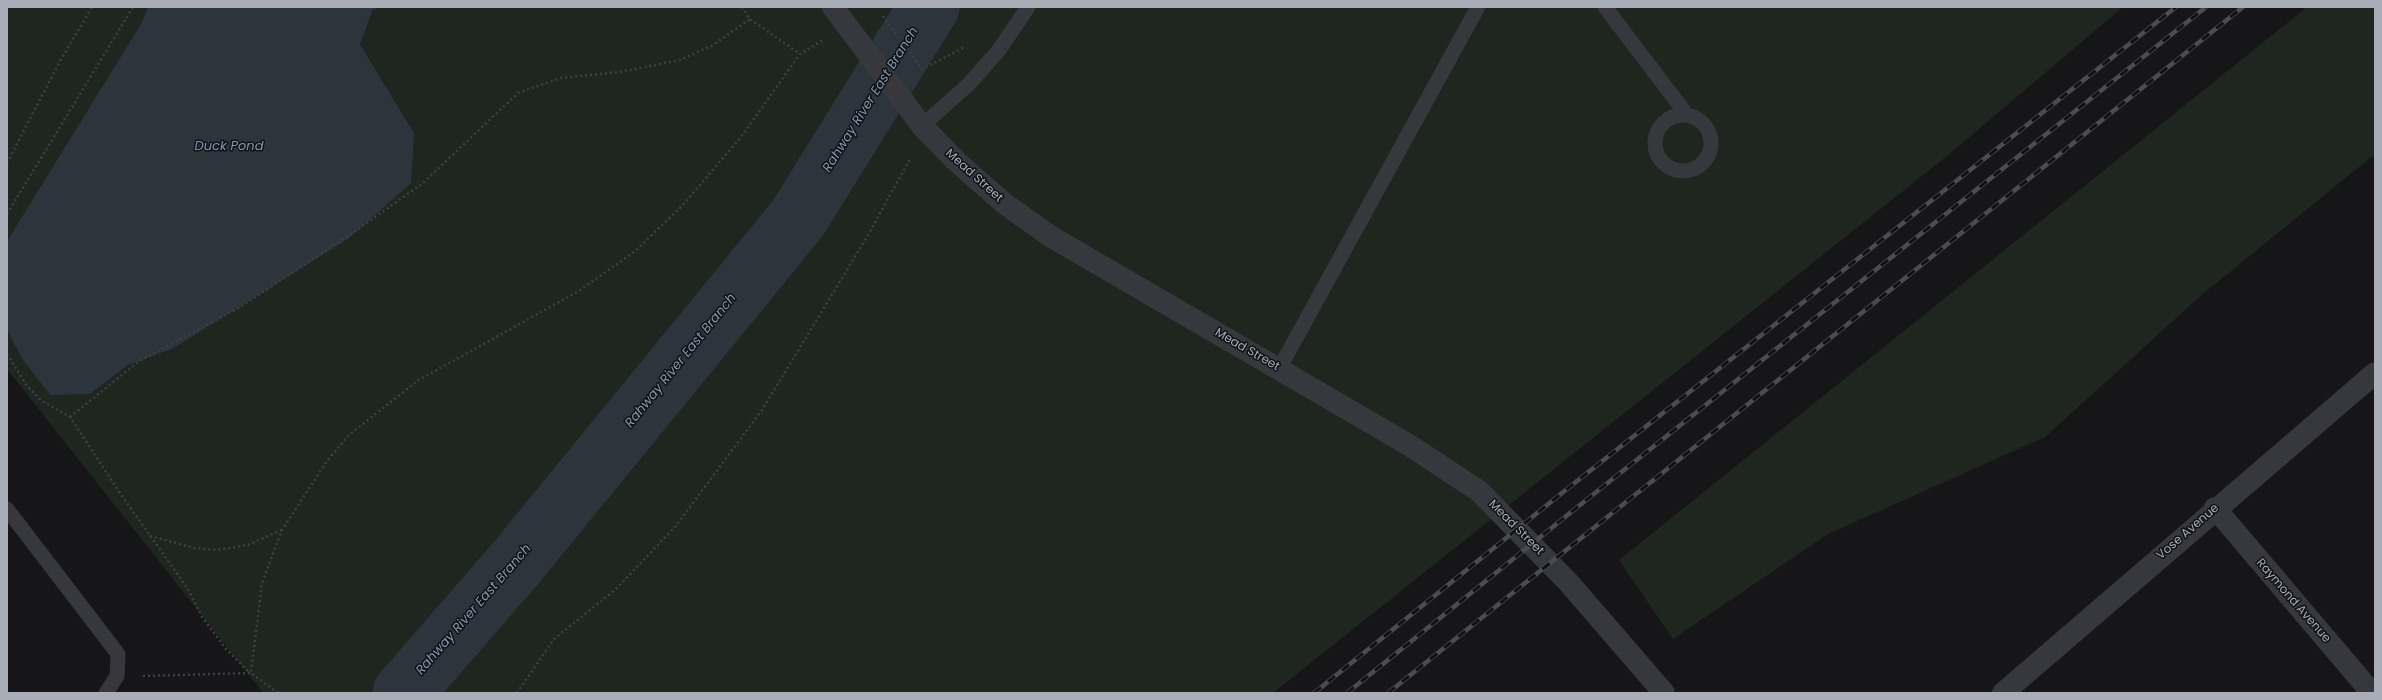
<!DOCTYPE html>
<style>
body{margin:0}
#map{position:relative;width:2382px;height:700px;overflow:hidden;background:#161618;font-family:Poppins,sans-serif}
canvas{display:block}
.frame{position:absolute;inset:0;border:8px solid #a8adb8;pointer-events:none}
</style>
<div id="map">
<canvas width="2382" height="700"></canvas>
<div class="frame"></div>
</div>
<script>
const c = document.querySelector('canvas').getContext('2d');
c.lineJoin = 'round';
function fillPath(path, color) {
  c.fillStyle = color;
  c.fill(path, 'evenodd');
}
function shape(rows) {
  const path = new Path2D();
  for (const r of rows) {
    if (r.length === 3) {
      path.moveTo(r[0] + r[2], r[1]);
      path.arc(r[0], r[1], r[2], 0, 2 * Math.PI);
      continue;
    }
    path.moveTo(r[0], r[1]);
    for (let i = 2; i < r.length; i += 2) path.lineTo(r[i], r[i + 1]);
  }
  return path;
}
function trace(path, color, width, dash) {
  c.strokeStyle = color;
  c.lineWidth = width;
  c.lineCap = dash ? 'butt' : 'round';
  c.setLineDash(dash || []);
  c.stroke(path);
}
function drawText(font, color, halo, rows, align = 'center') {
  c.font = font + ' Poppins,sans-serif';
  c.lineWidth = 3;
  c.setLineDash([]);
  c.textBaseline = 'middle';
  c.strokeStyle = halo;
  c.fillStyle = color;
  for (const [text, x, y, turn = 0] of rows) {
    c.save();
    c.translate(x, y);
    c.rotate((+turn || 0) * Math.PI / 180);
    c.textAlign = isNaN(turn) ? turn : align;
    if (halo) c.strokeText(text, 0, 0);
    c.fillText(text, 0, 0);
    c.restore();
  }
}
fillPath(shape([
 [7,7,148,7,142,22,7,241],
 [383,7,2123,7,1947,156,1273,693,263,693,7,369,7,330,21,357,90,394,128,365,172,349,414,133,360,44,373,10],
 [2307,7,2375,7,2375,154,2204,293,2045,437,1828,534,1673,639,1619,560]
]), '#1e261f');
fillPath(shape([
 [148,7,383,7,373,10,360,44,414,133,411,183,349,238,172,349,128,365,90,394,50,395,21,357,7,330,7,241,142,22]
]), '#2c353c');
trace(shape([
 [403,693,516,563,798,218,929,7]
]), '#2c353c', 61);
trace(shape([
 [742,7,750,19,800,54],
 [883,16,922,69,965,47],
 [7,163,60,61,92,7],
 [7,214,133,7],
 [7,354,27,386,42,401,70,417,122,496,188,589,202,617,226,649,250,673],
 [70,417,138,362,242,306,354,232,423,183,518,93,561,78,620,72,680,60,713,45,750,19],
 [150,536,194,548,217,550,248,545,281,530],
 [143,676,250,673],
 [278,693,251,673,262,583,282,530,327,461,349,435,417,381,577,292,633,253,682,206,741,137,800,54,823,40],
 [517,693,554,639,615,590,675,527,762,410,867,237,911,157]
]), '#3d3f44', 2.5, [2, 3]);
trace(shape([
 [1605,7,1687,115],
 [1683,143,28],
 [922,126,969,84,999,50,1028,7],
 [1279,369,1478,7],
 [7,509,118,654,117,676,106,693]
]), '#37383d', 15);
trace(shape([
 [833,7,922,126,956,161,1005,204,1050,236,1409,445,1479,491,1569,583,1664,693],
 [2215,508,2372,693],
 [2003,693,2375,373]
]), '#37383d', 22);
const rail = shape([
 [1314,693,1567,489,2176,7],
 [1347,693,1580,505,2206,7],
 [1388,693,2243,7]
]);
trace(rail, '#4a4c52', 4.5);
trace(rail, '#111113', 3, [9]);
drawText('12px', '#a8adb8', '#111113', [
 ["Mead Street",974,176,42],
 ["Mead Street",1247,350,30],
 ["Mead Street",1516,528,45],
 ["Vose Avenue",2188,532,-41],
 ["Raymond Avenue",2293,601,49]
]);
drawText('italic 13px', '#7f9bb3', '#111113', [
 ["Rahway River East Branch",871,100,-58],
 ["Duck Pond",229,147],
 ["Rahway River East Branch",681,361,-51],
 ["Rahway River East Branch",474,610,-49]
]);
</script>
